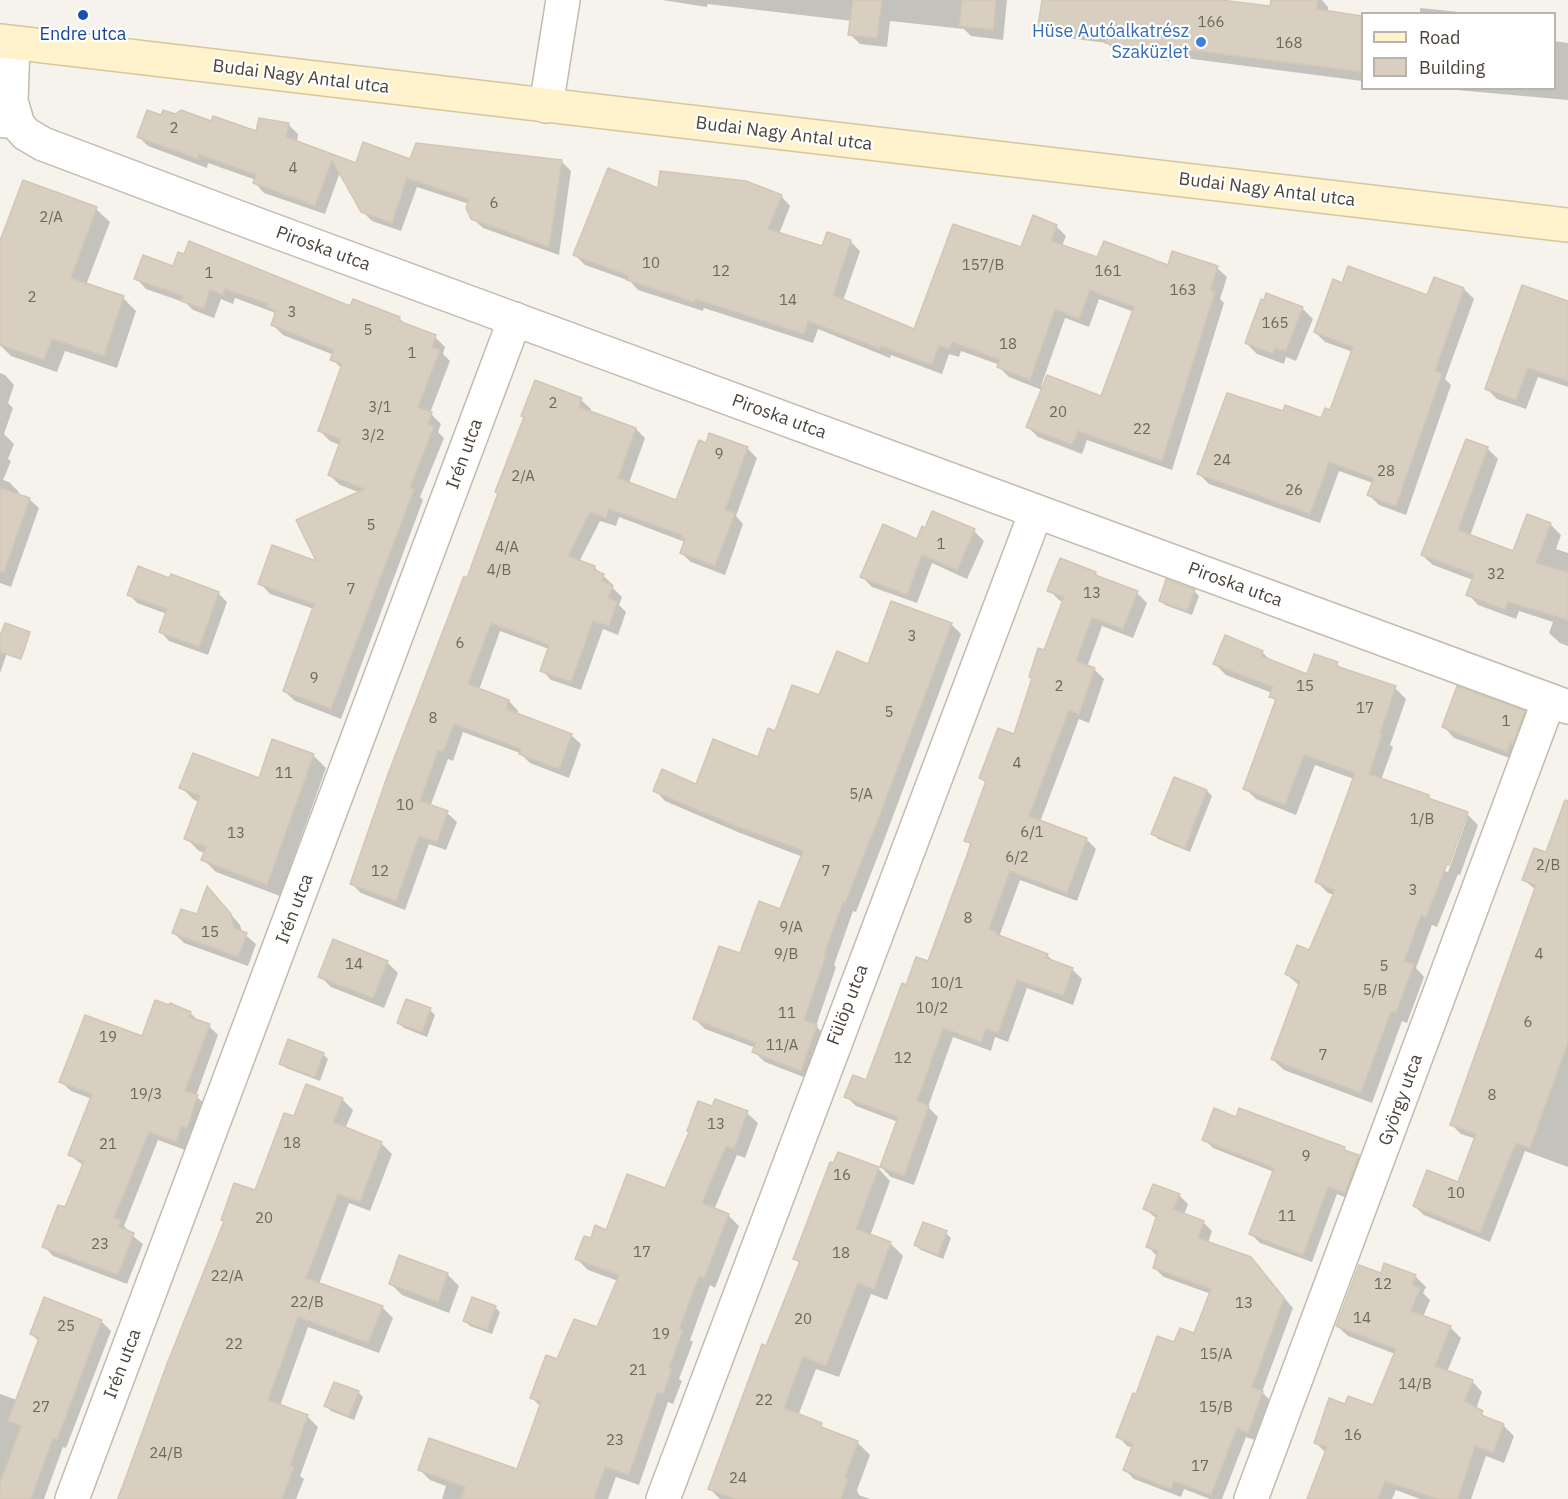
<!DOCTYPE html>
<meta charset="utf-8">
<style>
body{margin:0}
#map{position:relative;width:1568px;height:1499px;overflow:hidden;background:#f6f3ec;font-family:"IBM Plex Sans",sans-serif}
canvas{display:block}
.legend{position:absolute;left:1361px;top:12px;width:195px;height:78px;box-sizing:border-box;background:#fff;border:2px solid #b7b4b0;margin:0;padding:8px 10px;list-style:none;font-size:18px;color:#4b4439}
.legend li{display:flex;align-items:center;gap:12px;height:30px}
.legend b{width:30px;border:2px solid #b7b4b0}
</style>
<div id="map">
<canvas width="1568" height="1499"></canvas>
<ul class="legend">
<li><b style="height:8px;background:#fff3cd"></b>Road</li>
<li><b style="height:16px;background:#d8cfc1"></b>Building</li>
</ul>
</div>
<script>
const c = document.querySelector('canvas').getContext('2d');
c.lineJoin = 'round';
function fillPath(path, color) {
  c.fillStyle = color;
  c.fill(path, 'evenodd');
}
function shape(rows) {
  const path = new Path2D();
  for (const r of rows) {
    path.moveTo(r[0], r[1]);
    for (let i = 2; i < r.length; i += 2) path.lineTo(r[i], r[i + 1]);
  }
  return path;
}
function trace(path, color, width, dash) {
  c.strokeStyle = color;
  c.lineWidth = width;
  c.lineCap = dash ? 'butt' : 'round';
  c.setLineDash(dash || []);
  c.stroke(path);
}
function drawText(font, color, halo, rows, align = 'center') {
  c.font = font + ' "IBM Plex Sans",sans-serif';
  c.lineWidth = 4.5;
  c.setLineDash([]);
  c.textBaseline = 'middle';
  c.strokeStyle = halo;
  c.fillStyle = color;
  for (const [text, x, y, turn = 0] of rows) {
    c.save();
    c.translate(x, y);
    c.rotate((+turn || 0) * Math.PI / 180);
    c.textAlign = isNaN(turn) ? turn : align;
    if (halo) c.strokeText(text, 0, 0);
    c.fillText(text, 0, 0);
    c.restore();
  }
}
fillPath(shape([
 [662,0,1007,0,1003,40,971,36,964,29,890,21,887,47,860,44,850,34,852,21,708,4,707,7],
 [1043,0,1209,0,1271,8,1272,0,1322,0,1328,7,1328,13,1362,18,1362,81,1169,56,1169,61,1117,53,1107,43,1051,36,1040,25],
 [1420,8,1469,13,1470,14,1420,14],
 [1554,41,1568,43,1568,100,1434,88,1554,88],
 [162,117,212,123,257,133,260,119,289,125,298,134,297,142,357,165,411,160,561,161,571,171,559,255,483,228,472,218,469,204,417,187,401,231,372,221,362,211,340,172,325,214,264,193,255,183,256,180,208,163,207,168,148,146,139,137],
 [24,182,96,209,110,222,86,285,123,298,136,311,117,368,65,351,57,372,11,356,0,345,0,250],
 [659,190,781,196,790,206,779,234,823,248,850,241,860,251,843,301,914,331,1021,249,1056,226,1066,236,1062,246,1098,259,1169,267,1217,268,1227,277,1220,299,1224,303,1172,470,1087,440,1082,454,1038,437,1028,427,1042,390,1009,377,999,367,1000,365,961,351,959,357,949,354,942,374,891,355,890,358,818,329,813,343,704,308,703,311,638,290,630,281,585,265,575,255],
 [1099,299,1134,312,1102,398,1041,386,1065,318,1089,327],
 [174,268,399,318,408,327,435,337,445,347,443,354,450,361,430,413,441,424,438,432,444,438,420,497,423,500,341,719,295,701,284,691,314,609,270,594,260,583,319,563,361,493,340,485,329,475,340,445,330,441,319,430,342,369,332,359,334,355,283,335,272,324,276,315,273,312,235,298,233,304,221,299,214,318,193,310,186,303,146,289,136,278],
 [1343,285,1428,297,1464,289,1474,299,1445,379,1451,385,1406,515,1379,505,1369,495,1373,483,1339,471,1320,523,1209,484,1199,474,1284,413,1322,420,1331,411,1353,352,1325,342,1315,332],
 [1568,303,1568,387,1538,377,1526,409,1497,399,1487,389],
 [1302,308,1313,319,1296,361,1286,357,1284,364,1257,354,1246,343],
 [0,373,5,375,14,385,8,403,13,408,4,434,14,444,8,459,11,461,3,480,9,482,19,492,18,495,29,499,39,508,11,587,0,583],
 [536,382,581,400,591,409,590,412,636,429,645,438,629,483,677,502,747,448,757,458,736,516,743,524,725,575,691,562,681,553,685,542,619,517,616,526,600,521,579,562,594,567,613,585,612,587,622,597,619,605,626,612,618,635,603,629,581,690,551,680,542,670,549,649,500,631,479,690,509,701,518,711,517,715,571,735,581,744,569,778,530,763,520,753,463,732,453,761,448,759,430,807,447,813,457,822,446,850,429,844,405,910,361,893,352,884,468,580],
 [1487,448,1498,459,1470,536,1513,552,1527,516,1551,525,1561,535,1556,549,1568,553,1568,646,1560,643,1549,633,1553,622,1519,611,1516,619,1478,605,1468,594,1473,580,1433,565,1422,555],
 [974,531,984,541,967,579,932,563,917,603,872,587,862,577,918,541],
 [1095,573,1102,579,1137,593,1147,603,1133,638,1102,626,1087,667,1094,669,1104,679,1089,723,1079,719,1040,822,1086,839,1096,849,1077,901,1020,880,999,937,1047,955,1055,963,1072,969,1082,979,1073,1005,1027,988,1008,1042,995,1037,991,1051,953,1037,928,1107,938,1117,914,1185,891,1177,881,1167,898,1122,856,1106,846,1096,867,1082,907,987,928,963,972,846,966,840,987,784,981,778,1015,736,1063,602,1059,600,1049,590],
 [170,580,218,593,227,602,208,655,169,641,161,632,167,614,137,603,129,594],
 [1194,591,1199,596,1192,615,1165,605,1160,600],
 [951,624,961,634,886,835,856,912,853,911,834,965,836,967,816,1026,827,1037,811,1080,765,1062,754,1052,756,1048,705,1029,695,1019,741,955,781,911,803,857,740,833,665,801,655,790,697,786,759,759,776,733,820,697,869,666],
 [0,647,7,653,0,673],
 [1262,652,1272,662,1308,676,1337,664,1343,670,1395,688,1406,699,1390,745,1393,747,1381,780,1429,796,1434,802,1467,814,1478,825,1460,875,1458,874,1437,927,1432,925,1416,968,1424,977,1407,1023,1402,1021,1372,1103,1284,1070,1272,1059,1300,986,1286,974,1310,952,1334,895,1328,893,1317,882,1354,779,1315,765,1296,815,1256,799,1245,788,1277,702,1271,696,1272,693,1226,675,1215,664],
 [1464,818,1467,818,1448,872,1445,871],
 [1524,712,1535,723,1518,761,1454,738,1444,727],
 [313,755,326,768,280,896,216,872,203,859,205,853,199,851,186,838,199,802,194,800,181,787,260,780],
 [1207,791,1212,796,1190,852,1158,839,1153,834],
 [1568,847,1568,1167,1525,1151,1490,1242,1424,1215,1414,1206,1458,1184,1476,1139,1461,1134,1451,1124,1536,890,1524,880,1547,854],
 [217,898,240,925,242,932,256,944,248,966,184,943,174,933,198,916],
 [387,962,398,973,384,1008,331,987,320,976],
 [430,1010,435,1015,427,1037,404,1028,398,1023],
 [190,1013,200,1022,209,1026,218,1035,196,1096,207,1106,196,1137,191,1135,185,1150,158,1140,124,1226,129,1231,129,1233,143,1244,127,1284,53,1256,44,1246,66,1209,84,1166,70,1155,92,1099,71,1091,61,1082],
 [323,1054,328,1059,320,1081,286,1068,280,1063],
 [342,1099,353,1110,345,1129,381,1143,392,1154,370,1211,349,1203,319,1284,382,1307,393,1318,379,1353,308,1327,280,1406,307,1416,318,1427,300,1476,304,1479,296,1499,117,1499,121,1488,123,1489,225,1223,222,1220,256,1192,295,1118],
 [713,1108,747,1113,758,1123,745,1158,737,1155,714,1210,728,1215,739,1226,715,1288,710,1285,690,1340,693,1342,679,1379,682,1381,673,1404,668,1402,639,1485,616,1477,608,1499,442,1499,446,1486,430,1480,419,1469,517,1471,541,1407,532,1398,558,1361,598,1329,618,1281,588,1270,577,1259,592,1240,607,1232,666,1190],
 [1237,1118,1344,1148,1349,1153,1358,1156,1367,1165,1354,1201,1337,1194,1312,1262,1260,1243,1251,1234,1274,1172,1213,1148,1204,1139],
 [878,1168,890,1181,870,1236,890,1243,903,1256,887,1300,871,1294,839,1377,816,1369,798,1416,821,1425,829,1432,857,1442,870,1455,857,1490,859,1495,870,1499,720,1499,710,1489,800,1264,795,1258],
 [1179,1195,1188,1204,1184,1215,1203,1222,1212,1231,1208,1243,1250,1258,1293,1308,1262,1392,1272,1402,1258,1441,1246,1437,1222,1499,1210,1499,1184,1489,1181,1497,1134,1479,1125,1470,1133,1448,1127,1446,1118,1436,1137,1396,1175,1344,1195,1335,1211,1294,1164,1277,1154,1268,1158,1257,1148,1247,1157,1219,1145,1209],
 [946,1233,951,1238,943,1259,921,1250,915,1245],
 [400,1257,448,1275,459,1286,449,1313,402,1295,391,1284],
 [1382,1275,1415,1276,1426,1287,1423,1293,1430,1300,1423,1317,1450,1327,1461,1338,1447,1372,1472,1381,1482,1392,1476,1409,1491,1421,1503,1425,1514,1436,1504,1463,1486,1456,1471,1499,1420,1499,1396,1490,1392,1499,1309,1499,1326,1453,1316,1443,1346,1406,1374,1406,1395,1354,1348,1336,1337,1326],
 [495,1307,500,1312,492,1334,470,1326,465,1321],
 [101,1321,111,1331,66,1448,63,1447,44,1499,0,1499,0,1394,17,1400,39,1342,32,1334],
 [358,1392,363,1397,354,1420,331,1411,326,1406]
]), '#0003');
const building = shape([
 [853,0,882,0,877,38,848,35,853,0],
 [962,0,996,0,993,30,959,26,962,0],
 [1042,0,1221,0,1270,6,1271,0,1318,0,1316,9,1362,16,1362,72,1159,46,1158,51,1105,43,1106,34,1038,26,1042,0],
 [147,110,161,115,163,110,175,114,181,110,211,121,213,116,256,131,259,118,289,123,286,137,356,163,363,142,410,159,416,143,562,160,549,247,471,219,466,208,469,199,407,178,392,223,361,212,332,160,315,206,253,183,256,175,198,154,198,159,137,137,147,110],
 [608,168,658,188,660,171,746,181,782,195,768,229,822,246,827,232,851,240,833,295,914,329,953,224,1021,247,1033,215,1057,225,1051,241,1097,257,1104,241,1168,265,1172,251,1218,266,1210,290,1215,292,1162,461,1078,431,1072,445,1026,427,1047,375,1101,396,1134,307,1090,290,1079,319,1055,309,1030,380,997,367,1000,360,952,342,949,349,939,345,932,365,881,346,880,349,808,321,804,334,695,299,694,302,627,280,629,276,573,255,608,168],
 [23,180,97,207,71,278,124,296,104,356,52,339,44,360,0,345,0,241,23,180],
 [189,241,350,306,353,299,400,317,399,321,436,335,432,347,440,350,418,407,432,412,428,424,434,426,410,488,414,489,331,709,283,691,314,604,258,584,272,545,316,561,296,520,365,489,328,475,341,439,318,431,342,364,330,360,334,350,271,325,276,311,267,307,268,304,225,289,223,295,210,290,204,309,181,301,183,296,134,279,143,255,173,266,178,252,184,254,189,241],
 [1348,266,1427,295,1434,277,1464,288,1435,371,1442,374,1396,506,1367,495,1374,478,1329,462,1310,514,1197,474,1227,393,1283,411,1285,405,1321,418,1325,408,1330,410,1353,347,1314,332,1333,279,1342,283,1348,266],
 [1522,285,1568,301,1568,381,1528,368,1516,400,1485,389,1522,285],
 [1266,293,1303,307,1286,351,1275,348,1273,354,1245,343,1261,299,1264,300,1266,293],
 [535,380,582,398,579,407,636,428,618,478,676,500,699,440,706,443,709,433,748,447,725,510,735,513,715,566,680,553,685,539,681,538,682,535,609,509,606,518,590,512,568,556,595,566,594,570,604,574,602,581,613,586,608,598,617,602,609,626,593,621,571,682,540,671,549,645,491,623,468,684,509,700,506,709,572,734,559,769,519,754,521,749,454,724,443,752,438,750,420,801,448,811,437,842,419,836,396,901,350,884,387,777,464,576,467,578,498,493,495,492,524,417,521,416,535,380],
 [1466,439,1488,447,1458,530,1513,551,1527,514,1551,523,1536,563,1568,572,1568,620,1508,602,1505,610,1466,595,1474,574,1421,555,1466,439],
 [0,488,30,498,4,572,0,571,0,488],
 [932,511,975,529,957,570,922,555,907,595,860,577,883,524,917,539,922,526,925,528,932,511],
 [1060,558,1096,572,1095,575,1138,591,1123,629,1092,617,1076,661,1095,668,1079,714,1069,710,1029,816,1087,838,1067,893,1010,871,989,929,996,932,996,934,1048,954,1046,958,1073,968,1063,996,1017,980,998,1033,986,1029,981,1042,943,1028,917,1101,929,1106,904,1176,880,1167,898,1117,844,1097,853,1075,866,1080,902,983,906,985,916,957,928,961,967,855,971,843,964,841,986,781,979,778,998,728,1014,734,1032,678,1029,677,1038,648,1044,650,1064,597,1047,591,1060,558],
 [138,566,169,578,171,574,219,592,199,647,159,632,167,609,127,595,138,566],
 [1166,579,1195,590,1187,611,1159,601,1166,579],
 [891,601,952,623,876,825,845,903,843,902,824,955,826,955,804,1020,817,1025,801,1071,752,1052,756,1043,693,1019,719,946,740,953,759,901,780,909,803,851,728,823,653,791,662,769,696,784,713,739,758,757,768,728,775,731,792,685,819,695,837,651,868,664,891,601],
 [5,623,30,632,21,659,0,652,0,636,5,623],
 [1225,635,1263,651,1261,656,1307,674,1314,654,1338,662,1336,666,1396,686,1380,734,1382,735,1369,774,1429,795,1428,798,1468,812,1449,865,1447,864,1426,917,1421,915,1404,961,1414,964,1396,1013,1391,1011,1361,1093,1271,1059,1300,981,1285,974,1297,945,1309,950,1335,890,1315,882,1355,773,1304,755,1285,805,1243,789,1276,699,1269,697,1273,687,1213,664,1225,635],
 [1457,686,1525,711,1513,744,1510,743,1507,752,1442,727,1457,686],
 [272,739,314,754,267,885,201,860,206,847,184,839,200,796,179,788,193,753,259,778,272,739],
 [1174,777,1207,790,1185,848,1151,834,1174,777],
 [1565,800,1568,801,1568,1042,1530,1148,1516,1143,1480,1233,1413,1206,1427,1170,1458,1182,1476,1134,1450,1125,1536,885,1522,880,1534,848,1546,852,1565,800],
 [207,886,231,914,234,928,247,933,238,957,172,933,181,909,197,914,207,886],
 [333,939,388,961,373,998,318,977,333,939],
 [406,999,431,1008,422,1032,397,1023,406,999],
 [155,1000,169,1005,170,1003,191,1012,189,1017,210,1024,185,1091,198,1095,187,1128,181,1126,176,1142,149,1132,114,1218,121,1220,118,1227,134,1233,118,1275,42,1247,58,1205,65,1207,84,1161,68,1155,92,1094,59,1082,85,1015,142,1036,155,1000],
 [288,1039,324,1053,315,1077,279,1064,288,1039],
 [306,1084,343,1098,333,1122,382,1142,360,1202,338,1194,306,1278,383,1306,368,1343,298,1317,268,1400,308,1415,290,1465,294,1467,282,1499,118,1499,167,1364,224,1221,221,1220,234,1183,255,1190,284,1113,294,1116,306,1084],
 [715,1099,748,1111,734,1149,726,1146,702,1203,729,1214,704,1278,699,1276,679,1329,683,1330,669,1368,672,1369,663,1394,657,1393,629,1475,605,1467,594,1499,461,1499,465,1487,418,1470,429,1438,517,1469,541,1402,530,1398,546,1355,557,1359,574,1319,597,1327,619,1275,575,1259,584,1236,591,1238,595,1225,606,1230,627,1174,665,1188,689,1132,687,1131,698,1101,712,1106,715,1099],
 [1214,1108,1236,1117,1239,1108,1345,1147,1344,1150,1359,1155,1345,1193,1328,1187,1303,1255,1249,1234,1274,1168,1202,1140,1214,1108],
 [838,1152,879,1167,856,1229,891,1242,874,1289,858,1283,826,1366,803,1357,784,1408,822,1423,821,1427,858,1441,845,1478,848,1479,841,1499,735,1499,708,1489,762,1344,766,1346,800,1261,793,1259,830,1162,833,1163,838,1152],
 [1153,1184,1180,1194,1173,1209,1204,1221,1198,1238,1251,1257,1284,1298,1252,1387,1263,1391,1248,1433,1237,1428,1211,1495,1174,1481,1171,1489,1123,1470,1133,1444,1116,1437,1133,1393,1136,1394,1157,1336,1174,1342,1180,1328,1194,1333,1211,1289,1153,1268,1158,1251,1146,1247,1157,1215,1143,1209,1153,1184],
 [923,1222,947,1231,938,1255,914,1245,923,1222],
 [399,1255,448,1273,438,1302,389,1284,399,1255],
 [1384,1263,1416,1275,1412,1285,1420,1288,1411,1311,1451,1326,1435,1366,1473,1380,1464,1401,1483,1411,1481,1415,1504,1424,1493,1453,1475,1446,1458,1499,1437,1499,1385,1481,1378,1499,1307,1499,1327,1447,1314,1443,1329,1398,1345,1404,1348,1396,1373,1405,1396,1349,1336,1326,1359,1265,1381,1273,1384,1263],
 [44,1297,102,1320,57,1440,53,1438,31,1499,0,1499,0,1483,21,1426,8,1421,39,1338,30,1334,44,1297],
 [472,1297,496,1306,487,1330,463,1321,472,1297],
 [334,1382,359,1391,349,1416,324,1406,334,1382]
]);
fillPath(building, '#d8cfc1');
trace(building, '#d3c7b4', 1.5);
const street = shape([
 [11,101,18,125,26,134,43,144,261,226,1568,707],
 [546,106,563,0],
 [4,121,11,101,13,43],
 [72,1499,515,319],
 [663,1499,1036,512],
 [1251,1499,1549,700]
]);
const secondary = shape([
 [0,41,1568,225]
]);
trace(street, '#c2bbae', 36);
trace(secondary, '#d6c79b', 36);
trace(street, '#fff', 33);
trace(secondary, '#fff3cd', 33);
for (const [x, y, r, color] of [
 [83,15,6,"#1a4fb4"],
 [1201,42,6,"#3f7fe0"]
]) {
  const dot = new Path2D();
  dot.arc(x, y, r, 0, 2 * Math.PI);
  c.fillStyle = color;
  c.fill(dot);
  trace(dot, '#fff', 2);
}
drawText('15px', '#6e675b', null, [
 ["166",1211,23],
 ["168",1289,44],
 ["2",174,129],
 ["4",293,169],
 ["6",494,204],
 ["2/A",51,218],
 ["10",651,264],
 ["157/B",983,266],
 ["12",721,272],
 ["161",1108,272],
 ["1",209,274],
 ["163",1183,291],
 ["2",32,298],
 ["14",788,301],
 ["3",292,313],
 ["165",1275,324],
 ["5",368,331],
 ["18",1008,345],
 ["1",412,354],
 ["2",553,404],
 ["3/1",380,408],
 ["20",1058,413],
 ["22",1142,430],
 ["3/2",373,436],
 ["9",719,455],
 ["24",1222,461],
 ["28",1386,472],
 ["2/A",523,477],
 ["26",1294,491],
 ["5",371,526],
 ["1",941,545],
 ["4/A",507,548],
 ["4/B",499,571],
 ["32",1496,575],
 ["7",351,590],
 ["13",1092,594],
 ["3",912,637],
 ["6",460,644],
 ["9",314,679],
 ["2",1059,687],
 ["15",1305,687],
 ["17",1365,709],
 ["5",889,713],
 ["8",433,719],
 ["1",1506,722],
 ["4",1017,764],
 ["11",284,774],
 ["5/A",861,795],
 ["10",405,806],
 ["1/B",1422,820],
 ["6/1",1032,833],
 ["13",236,834],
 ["6/2",1017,858],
 ["2/B",1548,866],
 ["12",380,872],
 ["7",826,872],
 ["3",1413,891],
 ["8",968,919],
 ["9/A",791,928],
 ["15",210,933],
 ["9/B",786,955],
 ["4",1539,955],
 ["14",354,965],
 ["5",1384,967],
 ["10/1",947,984],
 ["5/B",1375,991],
 ["10/2",932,1009],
 ["11",787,1014],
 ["6",1528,1023],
 ["19",108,1038],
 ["11/A",782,1046],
 ["7",1323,1056],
 ["12",903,1059],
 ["19/3",146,1095],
 ["8",1492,1096],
 ["13",716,1125],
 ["18",292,1144],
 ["21",108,1145],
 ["9",1306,1157],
 ["16",842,1176],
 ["10",1456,1194],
 ["11",1287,1217],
 ["20",264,1219],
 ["23",100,1245],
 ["17",642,1253],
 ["18",841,1254],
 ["22/A",227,1277],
 ["12",1383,1285],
 ["22/B",307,1303],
 ["13",1244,1304],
 ["14",1362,1319],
 ["20",803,1320],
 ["25",66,1327],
 ["19",661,1335],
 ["22",234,1345],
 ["15/A",1216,1355],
 ["21",638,1371],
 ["14/B",1415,1385],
 ["22",764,1401],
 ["27",41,1408],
 ["15/B",1216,1408],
 ["16",1353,1436],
 ["23",615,1441],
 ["24/B",166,1454],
 ["17",1200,1467],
 ["24",738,1479]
]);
drawText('18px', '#366cbe', '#fff', [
 ["Hüse Autóalkatrész",1189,32],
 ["Szaküzlet",1189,53]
], 'right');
drawText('18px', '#164399', '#fff', [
 ["Endre utca",83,35]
]);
drawText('18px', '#4b4439', '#fff', [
 ["Budai Nagy Antal utca",301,77,7],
 ["Budai Nagy Antal utca",784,134,7],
 ["Budai Nagy Antal utca",1267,190,7],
 ["Piroska utca",323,249,20],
 ["Piroska utca",779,417,20],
 ["Irén utca",465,454,-70],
 ["Piroska utca",1235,585,20],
 ["Irén utca",295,909,-69],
 ["Fülöp utca",848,1005,-69],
 ["György utca",1401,1100,-70],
 ["Irén utca",123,1364,-69]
]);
</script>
